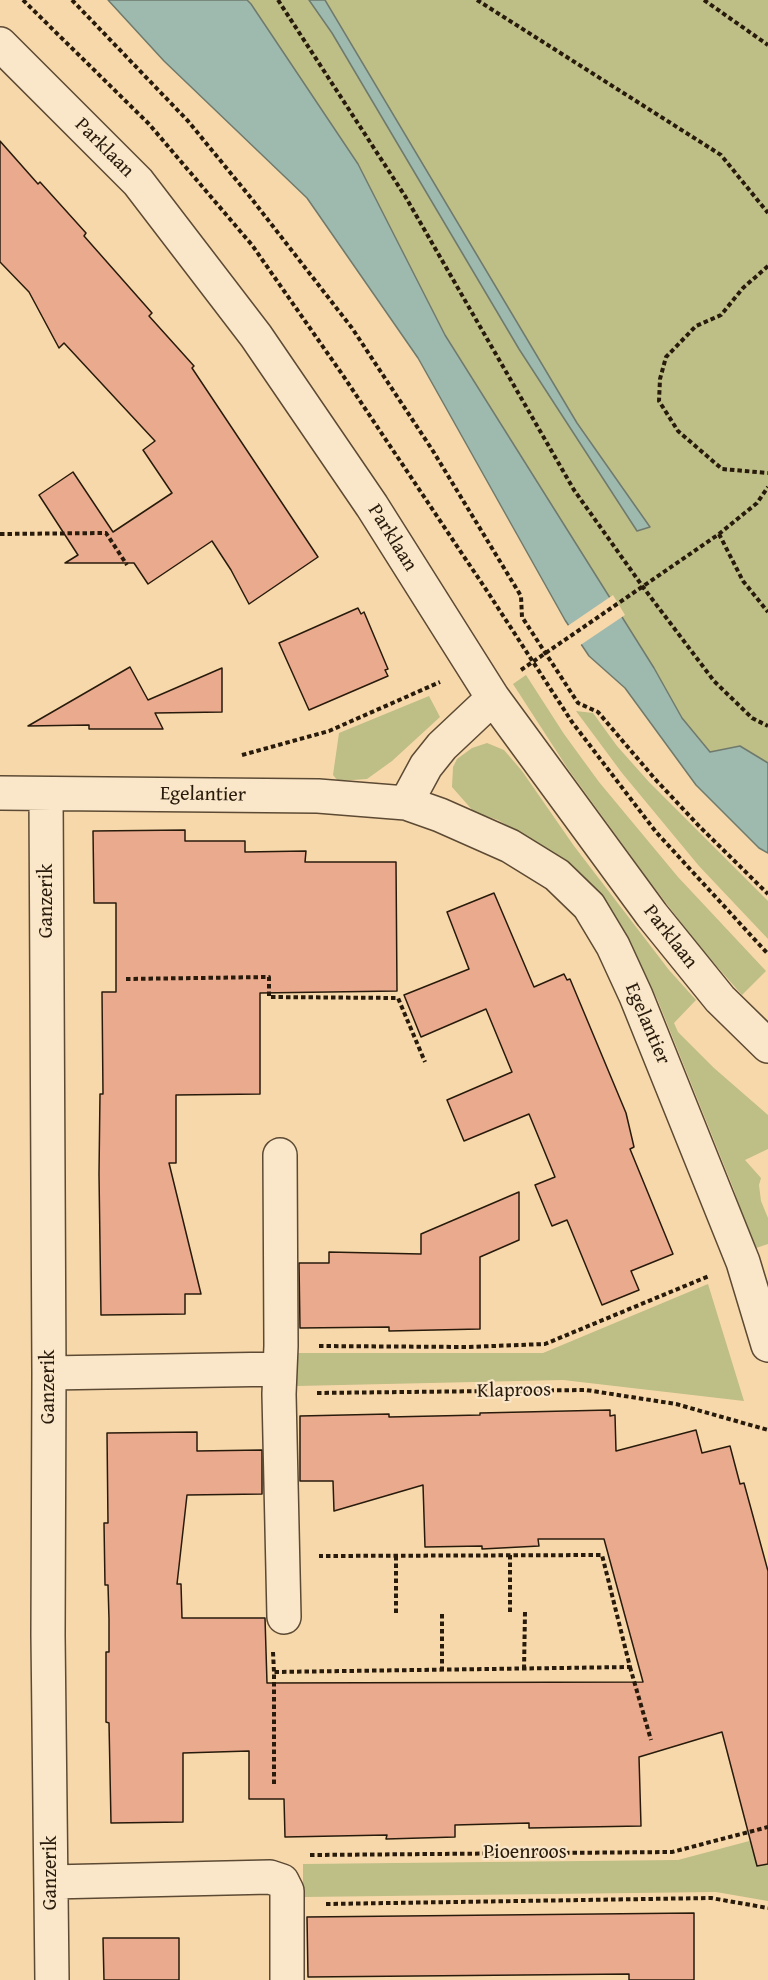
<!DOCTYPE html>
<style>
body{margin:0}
canvas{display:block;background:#f7d8aa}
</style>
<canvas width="768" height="1980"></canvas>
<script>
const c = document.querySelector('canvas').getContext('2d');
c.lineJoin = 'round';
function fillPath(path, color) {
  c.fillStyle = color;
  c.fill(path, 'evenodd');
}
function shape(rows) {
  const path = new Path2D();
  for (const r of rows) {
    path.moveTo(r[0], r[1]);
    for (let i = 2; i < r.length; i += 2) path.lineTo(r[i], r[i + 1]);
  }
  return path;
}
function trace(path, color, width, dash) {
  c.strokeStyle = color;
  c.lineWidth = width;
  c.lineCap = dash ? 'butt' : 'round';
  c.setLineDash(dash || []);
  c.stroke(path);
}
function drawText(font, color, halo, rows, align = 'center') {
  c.font = font + ' "Gentium Book Plus",serif';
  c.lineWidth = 4.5;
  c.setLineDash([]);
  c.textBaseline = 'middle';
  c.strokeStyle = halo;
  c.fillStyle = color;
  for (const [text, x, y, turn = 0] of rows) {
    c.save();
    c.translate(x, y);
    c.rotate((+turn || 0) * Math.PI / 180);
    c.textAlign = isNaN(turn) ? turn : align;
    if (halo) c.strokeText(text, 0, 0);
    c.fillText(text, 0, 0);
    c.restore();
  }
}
fillPath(shape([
 [247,0,768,0,768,763,740,746,710,752,682,718,654,668,445,334,358,164],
 [526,675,564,734,599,782,678,877,766,971,742,995,699,946,650,882,568,769,513,684],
 [429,696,440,717,392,761,367,779,338,781,333,775,339,733],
 [576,711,593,713,617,746,649,782,768,901,768,939,699,866,622,773],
 [487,743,504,750,522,771,574,846,669,970,696,1000,674,1023,678,1032,714,1068,768,1115,768,1149,745,1160,761,1178,759,1185,761,1201,768,1218,768,1244,753,1249,734,1190,658,1001,625,932,599,893,567,861,498,820,474,812,452,787,453,767,457,759,472,748],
 [708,1284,744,1401,563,1380,297,1386,295,1353,543,1353],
 [768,1836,768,1901,716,1892,303,1897,303,1864,678,1860]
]), '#bebe87');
const water = shape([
 [108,0,247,0,251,4,358,164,445,335,654,668,682,718,710,752,740,746,768,763,768,853,759,848,696,785,625,688,589,656,565,620,418,358,307,198,164,61,108,0],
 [309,0,325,0,577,423,650,527,637,531,519,349,332,33,309,0]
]);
fillPath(water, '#9eb9ae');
trace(water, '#6f7a6d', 1.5);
fillPath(shape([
 [613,595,625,615,579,646,566,627]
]), '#f7d8aa');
const building = shape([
 [0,141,38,184,40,182,86,233,84,236,152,313,149,316,194,366,192,368,318,557,249,604,231,570,212,541,148,584,134,563,65,563,78,555,39,495,73,472,113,532,172,493,143,450,155,441,64,343,59,348,29,292,0,262,0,141],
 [358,608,361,614,364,612,388,669,385,670,388,676,309,710,279,643,358,608],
 [130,667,148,700,222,668,222,712,155,713,163,729,89,729,89,725,28,726,130,667],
 [185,830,185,841,245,841,245,852,306,851,305,862,396,862,397,991,260,993,260,1094,176,1095,176,1163,169,1163,201,1294,185,1294,185,1314,101,1315,99,1174,100,1094,103,1094,102,992,116,992,116,903,94,903,93,831,185,830],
 [494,893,534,987,564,974,567,980,570,979,626,1113,634,1147,630,1149,673,1254,631,1271,639,1290,602,1305,567,1220,552,1226,535,1185,555,1177,529,1114,464,1141,447,1100,512,1072,486,1009,421,1037,404,995,469,969,447,912,494,893],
 [519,1192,519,1240,480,1257,480,1329,389,1331,389,1327,300,1328,299,1263,329,1263,329,1252,421,1254,421,1234,519,1192],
 [610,1410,610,1416,615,1415,616,1451,696,1430,702,1453,730,1446,740,1484,744,1483,768,1571,768,1864,757,1866,722,1732,639,1757,641,1826,529,1828,529,1823,455,1825,455,1837,386,1839,387,1835,285,1837,284,1799,249,1799,249,1751,183,1753,183,1822,111,1823,109,1723,106,1722,106,1652,109,1652,109,1619,108,1585,105,1585,104,1523,108,1523,107,1433,197,1432,197,1451,262,1450,262,1494,187,1495,177,1584,181,1584,182,1618,265,1618,267,1683,643,1682,604,1539,538,1539,539,1546,482,1549,482,1546,425,1547,423,1485,334,1511,333,1481,300,1481,300,1416,389,1414,389,1417,435,1416,480,1415,480,1413,610,1410],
 [694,1913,694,1980,629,1980,629,1974,308,1977,307,1917,694,1913],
 [103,1938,179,1938,179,1980,104,1980,103,1938]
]);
fillPath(building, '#eaaa8e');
trace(building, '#281b0c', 1.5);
const minor = shape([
 [0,44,138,182,256,336,372,506,493,698,652,915,720,999,768,1046],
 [0,793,318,796,406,803,440,815,510,846,557,875,589,906,613,946,636,996,743,1262,768,1345],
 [46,794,49,1373,48,1635,52,1980],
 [406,803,426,766,442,746,493,698],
 [280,1155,281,1346,279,1394,284,1617],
 [49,1373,280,1369],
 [51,1882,270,1877,282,1881,287,1891,287,1980]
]);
trace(minor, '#5c4a34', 36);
trace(shape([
 [23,0,149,124,252,245,342,374,489,594,572,722,656,832,768,954],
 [72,0,188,121,251,198,352,328,433,451,521,596,522,617,578,703,598,712,655,779,700,827,768,894],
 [278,0,405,196,574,490,643,587,714,681,752,718,768,726],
 [477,0,721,155,768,213],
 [704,0,768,45],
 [768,266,743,288,721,315,696,326,666,357,660,379,659,401,678,431,722,469,768,473],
 [0,534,106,533,127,565],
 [719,534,743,581,768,612],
 [521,670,719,534,757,503,768,487],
 [242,755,329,731,440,682],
 [126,979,269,977,269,997,398,998,425,1062],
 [319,1346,467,1347,545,1344,709,1276],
 [317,1393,586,1390,676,1404,768,1430],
 [510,1555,510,1613],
 [396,1556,396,1615],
 [442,1614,442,1670],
 [273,1652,274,1672],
 [630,1667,651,1740],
 [524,1669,525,1612],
 [274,1784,274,1672,630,1667,602,1555,319,1556],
 [310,1855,672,1852,768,1827],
 [326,1904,711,1898,768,1908]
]), '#281b0c', 4, [4.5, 3]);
trace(minor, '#fae6c8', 33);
drawText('20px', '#281b0c', '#fae6c8', [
 ["Parklaan",104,148,45],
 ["Parklaan",392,538,58],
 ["Egelantier",203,795,1],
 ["Ganzerik",47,901,-90],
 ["Parklaan",670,937,52],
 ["Egelantier",647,1024,67],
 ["Ganzerik",49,1387,-90],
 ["Klaproos",514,1391,-1],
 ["Pioenroos",525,1853],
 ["Ganzerik",51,1873,-90]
]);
</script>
